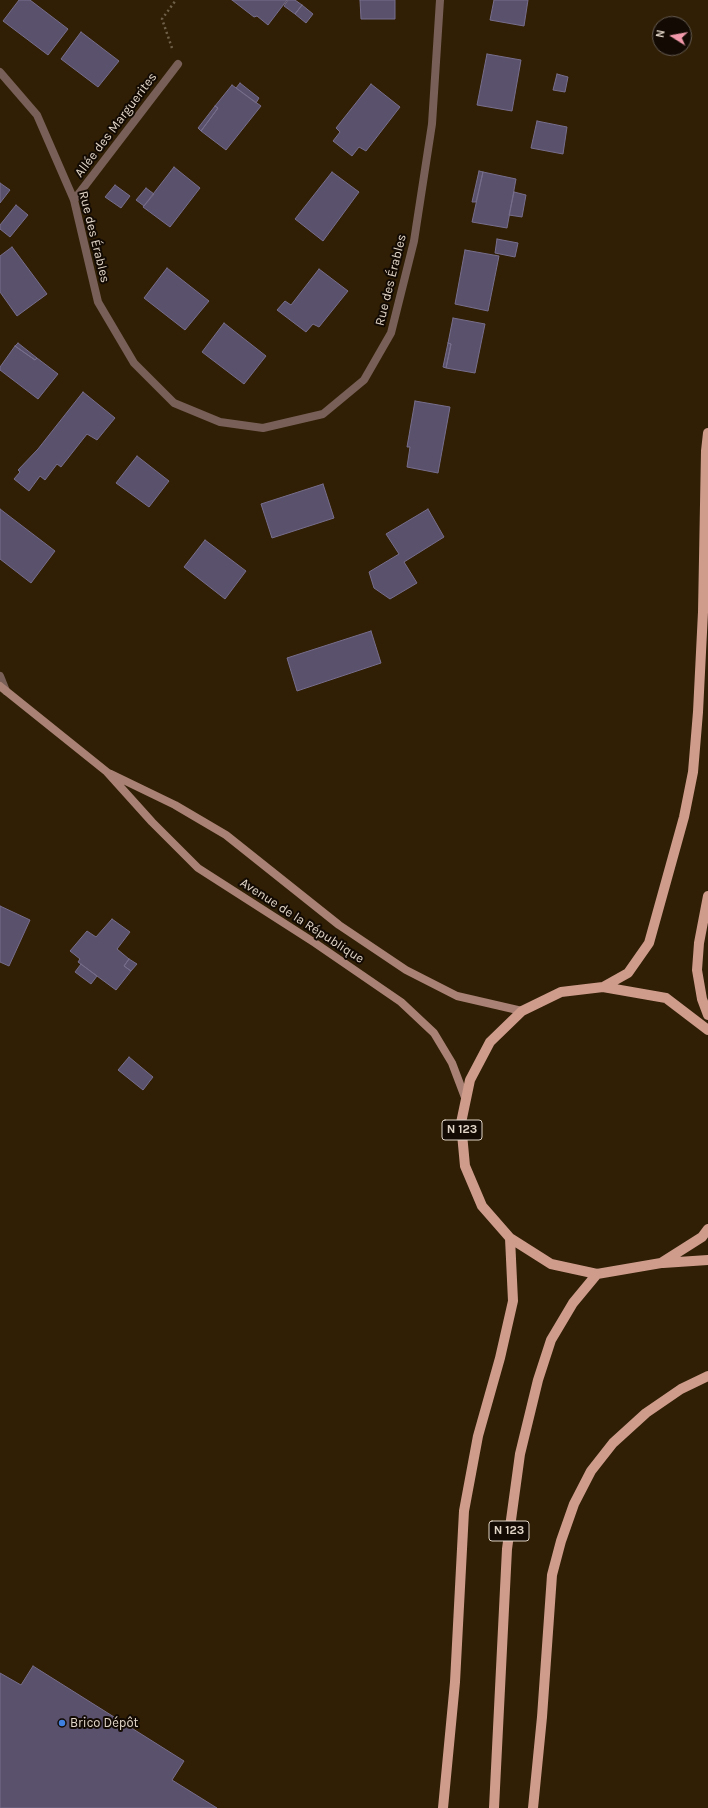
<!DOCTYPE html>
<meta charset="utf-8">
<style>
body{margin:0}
#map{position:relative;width:708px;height:1808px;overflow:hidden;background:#301f05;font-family:Karla,sans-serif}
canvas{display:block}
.north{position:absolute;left:652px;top:16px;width:40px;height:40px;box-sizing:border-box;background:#120a03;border:1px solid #655b51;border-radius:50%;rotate:281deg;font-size:11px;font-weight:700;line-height:16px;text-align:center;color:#e1d5c7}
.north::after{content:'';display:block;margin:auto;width:14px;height:18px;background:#f29aac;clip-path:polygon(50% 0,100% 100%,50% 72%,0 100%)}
</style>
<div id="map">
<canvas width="708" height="1808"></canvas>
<div class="north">N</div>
</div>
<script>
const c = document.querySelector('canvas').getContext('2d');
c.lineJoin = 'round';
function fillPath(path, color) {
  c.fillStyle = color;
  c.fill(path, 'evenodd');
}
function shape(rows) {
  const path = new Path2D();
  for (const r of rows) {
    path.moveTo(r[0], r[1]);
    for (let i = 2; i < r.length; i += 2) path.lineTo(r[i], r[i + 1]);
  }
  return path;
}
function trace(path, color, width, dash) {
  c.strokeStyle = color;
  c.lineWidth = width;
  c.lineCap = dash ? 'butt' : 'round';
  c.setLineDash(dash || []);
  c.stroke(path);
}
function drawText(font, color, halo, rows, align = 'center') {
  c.font = font + ' Karla,sans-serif';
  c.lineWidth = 4;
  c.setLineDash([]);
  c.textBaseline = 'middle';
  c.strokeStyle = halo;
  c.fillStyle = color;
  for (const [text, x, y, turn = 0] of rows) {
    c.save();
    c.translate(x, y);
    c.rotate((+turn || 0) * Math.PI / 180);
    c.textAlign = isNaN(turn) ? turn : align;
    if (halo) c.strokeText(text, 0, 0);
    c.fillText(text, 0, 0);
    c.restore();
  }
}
const building = shape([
 [19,0,30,0,68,29,48,55,3,21,19,0],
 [232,0,287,0,268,25,257,16,254,17,232,0],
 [288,0,295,0,302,5,295,14,284,6,288,0],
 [360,0,395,0,395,19,361,19,360,0],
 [494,0,528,0,524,26,490,20,494,0],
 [302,5,313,14,306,23,295,14,302,5],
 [81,32,119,61,98,87,61,59,81,32],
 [487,54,521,60,512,111,477,105,487,54],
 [557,74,568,77,565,92,553,90,557,74],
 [240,83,259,98,256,103,236,88,240,83],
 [371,84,400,107,366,151,359,147,352,156,333,141,340,132,336,128,371,84],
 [232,85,261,106,226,150,201,131,218,108,215,106,232,85],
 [215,106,218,108,201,131,198,128,215,106],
 [537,121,567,127,563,154,531,148,537,121],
 [174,167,200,188,170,227,143,207,174,167],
 [479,171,483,172,476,202,472,202,479,171],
 [332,172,359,192,323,241,295,219,332,172],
 [483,172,516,179,507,228,472,222,483,172],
 [0,183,10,190,0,203,0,183],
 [115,185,130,196,121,208,105,197,115,185],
 [146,188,154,194,144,206,136,200,146,188],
 [514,192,526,195,522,217,509,215,514,192],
 [16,205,28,215,10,237,0,229,0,225,16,205],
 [497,239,518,243,515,257,495,253,497,239],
 [12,247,47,294,17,316,0,292,0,256,12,247],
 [465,250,499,256,488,311,455,304,465,250],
 [167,268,209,301,185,330,144,298,167,268],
 [319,269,348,291,319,327,313,324,306,332,277,310,285,301,291,305,319,269],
 [453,318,485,324,475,373,446,368,451,344,448,343,453,318],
 [224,323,266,356,244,384,202,352,224,323],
 [18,343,37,358,35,360,15,346,18,343],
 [448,343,451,344,446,368,443,367,448,343],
 [15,346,35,360,37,358,58,374,38,399,0,370,0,367,15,346],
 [83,392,115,418,97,440,87,434,61,467,57,464,45,480,40,476,29,491,14,479,20,472,18,470,38,449,83,392],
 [415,401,450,407,438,473,407,467,410,447,407,447,415,401],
 [137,456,169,481,149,507,116,483,137,456],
 [323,484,334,518,272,538,261,504,323,484],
 [0,509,55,551,31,583,0,559,0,509],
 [428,509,444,537,404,562,417,583,390,599,374,588,369,572,399,554,386,534,428,509],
 [205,540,246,571,225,599,184,567,205,540],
 [371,631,381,663,297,691,287,658,371,631],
 [0,906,30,920,9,966,0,962,0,906],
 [112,919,130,932,117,949,129,959,124,966,131,971,116,990,78,962,80,959,70,951,87,931,96,937,112,919],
 [129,959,137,964,131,971,124,966,129,959],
 [81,964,97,976,91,984,75,972,81,964],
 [129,1057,153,1077,143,1090,118,1070,129,1057],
 [33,1666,184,1761,172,1780,217,1808,0,1808,0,1673,21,1685,33,1666]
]);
fillPath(building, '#5a516d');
trace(building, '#776e8c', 1);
trace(shape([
 [172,48,162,19,176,0]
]), '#6f604a', 2.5, [2, 3]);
trace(shape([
 [0,676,6,691]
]), '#785f57', 8);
trace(shape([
 [0,72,37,115,74,200,98,302,134,363,174,403,220,422,263,428,323,414,364,380,391,333,414,241,432,124,440,0],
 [74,200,178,64]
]), '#785f57', 8);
trace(shape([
 [0,686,107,772,152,822,198,868,315,943,401,1002,434,1033,452,1063,466,1100],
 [111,774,175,805,226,835,339,925,406,970,457,996,522,1011]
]), '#a98275', 8);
trace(shape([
 [708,896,699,943,697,970,702,999,708,1015],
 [603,987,628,973,649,943,684,817,693,772,698,712,703,612,706,451,708,433],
 [708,1030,666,998,603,987,561,992,522,1011,490,1042,470,1080,461,1123,465,1166,482,1206,510,1238,551,1264,597,1274,661,1263,702,1237,708,1229],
 [663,1263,708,1260],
 [443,1808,455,1682,464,1511,478,1436,500,1358,513,1301,510,1238],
 [494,1808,507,1549,520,1454,538,1380,551,1340,573,1303,597,1274],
 [533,1808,542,1717,552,1575,561,1541,574,1504,591,1471,613,1443,646,1413,681,1389,708,1376]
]), '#cf9c8c', 10);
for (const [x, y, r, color] of [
 [62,1723,4,"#3f7fe0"]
]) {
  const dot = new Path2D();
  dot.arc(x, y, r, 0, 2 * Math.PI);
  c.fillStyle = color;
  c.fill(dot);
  trace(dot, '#120a03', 1.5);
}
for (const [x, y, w] of [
 [462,1130,40],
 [509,1531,40]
]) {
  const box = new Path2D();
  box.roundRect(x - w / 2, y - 10, w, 20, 3);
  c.fillStyle = '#120a03';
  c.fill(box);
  trace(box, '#e1d5c7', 1);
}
drawText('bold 12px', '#e1d5c7', null, [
 ["N 123",462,1130],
 ["N 123",509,1531]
]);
drawText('13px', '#e1d5c7', '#120a03', [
 ["Allée des Marguerites",116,125,-53],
 ["Rue des Érables",94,237,76],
 ["Rue des Érables",391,280,-76],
 ["Avenue de la République",302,921,33]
]);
drawText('13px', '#e1d5c7', '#120a03', [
 ["Brico Dépôt",70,1723]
], 'left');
</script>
